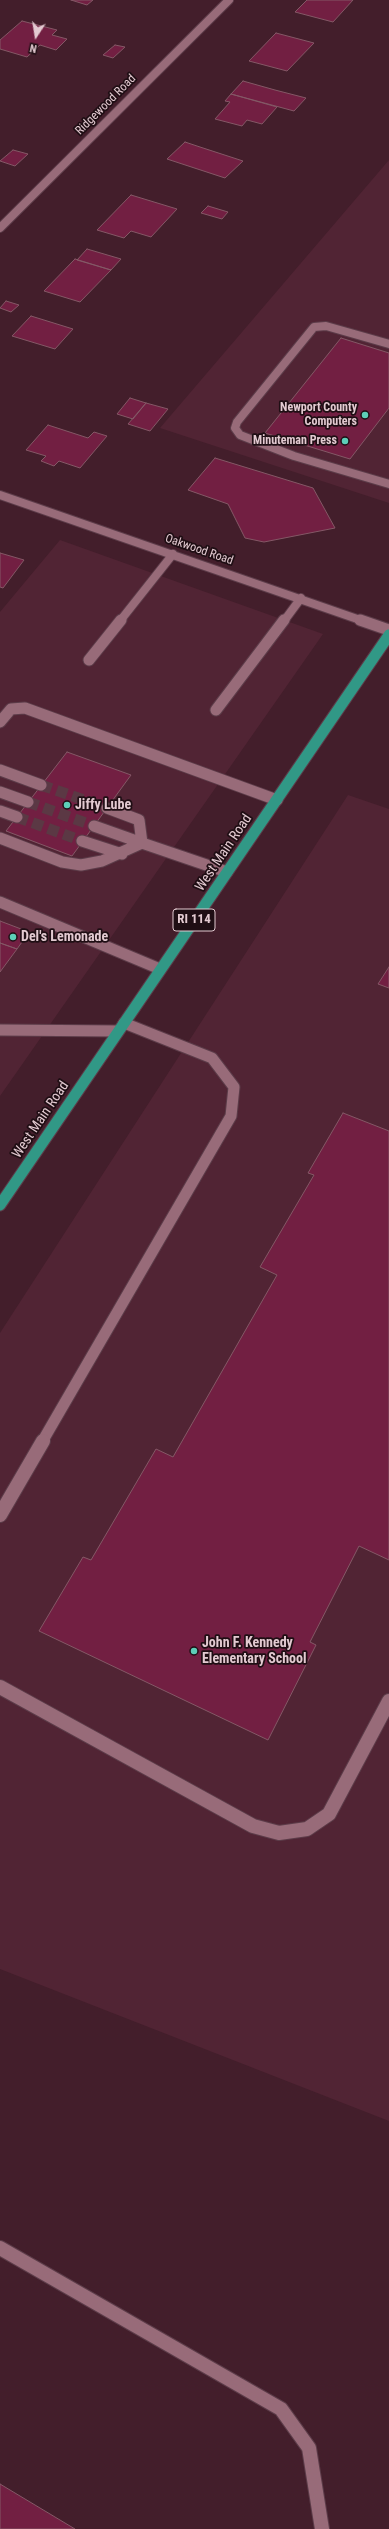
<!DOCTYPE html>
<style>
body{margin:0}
#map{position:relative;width:389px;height:2529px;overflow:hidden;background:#431e2b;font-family:"Roboto Condensed",sans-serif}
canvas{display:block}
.north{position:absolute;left:16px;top:16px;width:40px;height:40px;-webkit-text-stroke:3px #1f0e14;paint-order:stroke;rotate:192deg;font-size:11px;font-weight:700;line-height:16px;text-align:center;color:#e3cad1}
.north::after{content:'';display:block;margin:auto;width:14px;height:18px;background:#e3cad1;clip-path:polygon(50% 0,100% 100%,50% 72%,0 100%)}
</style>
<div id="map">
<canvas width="389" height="2529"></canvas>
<div class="north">N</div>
</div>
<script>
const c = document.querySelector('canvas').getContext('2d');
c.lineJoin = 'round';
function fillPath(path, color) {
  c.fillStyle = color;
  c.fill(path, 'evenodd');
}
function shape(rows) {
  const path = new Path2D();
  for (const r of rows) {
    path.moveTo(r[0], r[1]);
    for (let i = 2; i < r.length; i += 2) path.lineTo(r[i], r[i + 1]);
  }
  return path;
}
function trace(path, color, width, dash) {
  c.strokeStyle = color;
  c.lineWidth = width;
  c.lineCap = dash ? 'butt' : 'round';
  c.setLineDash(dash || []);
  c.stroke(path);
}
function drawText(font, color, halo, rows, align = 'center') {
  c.font = font + ' "Roboto Condensed",sans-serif';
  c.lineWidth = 3.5;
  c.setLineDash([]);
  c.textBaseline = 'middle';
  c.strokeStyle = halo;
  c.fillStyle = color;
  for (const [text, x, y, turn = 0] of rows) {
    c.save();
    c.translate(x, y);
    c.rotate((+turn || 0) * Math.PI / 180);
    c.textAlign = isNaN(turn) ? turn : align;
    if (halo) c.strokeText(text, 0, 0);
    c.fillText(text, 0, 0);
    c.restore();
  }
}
fillPath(shape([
 [389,160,389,503,160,428],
 [60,540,323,634,0,1096,0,612],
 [348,795,389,809,389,2121,0,1969,0,1333]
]), '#512434');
const building = shape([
 [71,0,93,0,87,5,71,0],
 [307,0,353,0,333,22,295,12,307,0],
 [22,21,57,30,52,35,67,39,56,50,40,45,27,57,0,49,0,40,22,21],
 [276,33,314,43,287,71,249,61,276,33],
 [115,45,125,47,113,58,103,55,115,45],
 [243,81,275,90,306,98,294,111,231,94,243,81],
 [231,94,277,107,262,124,247,120,242,126,215,119,230,102,225,101,231,94],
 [185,142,200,147,243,161,225,178,167,159,185,142],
 [13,150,28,154,15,166,0,161,13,150],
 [131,195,177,209,151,237,131,231,124,238,97,230,131,195],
 [208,206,228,212,222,219,201,213,208,206],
 [87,249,121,259,111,270,77,260,87,249],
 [75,259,111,270,80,302,44,291,75,259],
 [6,301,19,305,11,312,0,308,6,301],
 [31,316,73,329,55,349,12,336,31,316],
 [341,338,389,353,389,408,350,459,265,433,341,338],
 [130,398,146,403,133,419,117,414,130,398],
 [146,403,168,409,150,431,128,424,146,403],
 [48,425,88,438,94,432,107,436,80,468,59,461,54,466,41,461,46,456,26,450,48,425],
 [215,458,313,488,335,528,264,542,245,538,228,504,188,490,215,458],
 [0,553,24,560,3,588,0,587,0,553],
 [67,752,131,775,72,856,6,831,67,752],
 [0,921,29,932,17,949,0,943,0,921],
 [0,943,17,949,0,972,0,943],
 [389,967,389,988,378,984,389,967],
 [343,1113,389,1131,389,1560,359,1546,310,1642,316,1645,268,1740,39,1631,83,1557,91,1560,156,1449,173,1457,277,1275,260,1267,314,1175,308,1173,343,1113],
 [0,2484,75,2529,0,2529,0,2484]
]);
fillPath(building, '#721f42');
trace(building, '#845866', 1);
trace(shape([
 [41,785,107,808],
 [28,802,94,826],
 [17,817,82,841]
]), '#5b3844', 11, [11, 5.5]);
const minorFar2 = shape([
 [0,228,229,0],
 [389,344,326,326,314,327,237,422,235,428,240,435,294,456,389,484],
 [0,495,363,621],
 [120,621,173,554],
 [284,621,301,598]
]);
const minorFar1 = shape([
 [360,620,389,630],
 [89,660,121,620],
 [216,710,284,620],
 [0,722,11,709,25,708,277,800],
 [0,770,41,785],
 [0,792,28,802],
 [0,811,17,817],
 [94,826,142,843,139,820,107,808],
 [0,838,62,862,81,865,102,861,142,843,227,872],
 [82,841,122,854],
 [0,902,160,969],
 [0,1030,118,1031],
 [42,1442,231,1116,234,1087,212,1058,124,1023]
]);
const minor = shape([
 [0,1515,43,1441],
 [0,1687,253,1826,279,1833,307,1829,329,1814,389,1701],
 [0,2248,281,2409,309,2448,322,2529]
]);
const highway = shape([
 [0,1205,389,635]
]);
trace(minorFar2, '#5c3c49', 10);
trace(minorFar1, '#5c3c49', 13);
trace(minor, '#5c3c49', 16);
trace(highway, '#5c3c49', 13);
trace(minorFar2, '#986b79', 8);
trace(minorFar1, '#986b79', 11);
trace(minor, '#986b79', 14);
trace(highway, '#319886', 11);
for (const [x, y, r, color] of [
 [365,415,4,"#5dceb8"],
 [345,441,4,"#5dceb8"],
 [67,805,4,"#5dceb8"],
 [13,937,4,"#5dceb8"],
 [194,1651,4,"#5dceb8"]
]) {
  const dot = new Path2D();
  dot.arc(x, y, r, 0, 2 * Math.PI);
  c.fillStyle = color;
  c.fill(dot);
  trace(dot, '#1f0e14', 1.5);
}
drawText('12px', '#e3cad1', '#1f0e14', [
 ["Ridgewood Road",106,105,-45],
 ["Oakwood Road",199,550,19]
]);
drawText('bold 12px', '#e3cad1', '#1f0e14', [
 ["Newport County",357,408],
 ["Computers",357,422],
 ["Minuteman Press",337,441]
], 'right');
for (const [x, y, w] of [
 [194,920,42]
]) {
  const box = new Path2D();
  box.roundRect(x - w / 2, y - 11, w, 22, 3);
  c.fillStyle = '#1f0e14';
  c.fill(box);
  trace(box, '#e3cad1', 1);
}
drawText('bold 13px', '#e3cad1', null, [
 ["RI 114",194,920]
]);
drawText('bold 14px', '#e3cad1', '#1f0e14', [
 ["Jiffy Lube",75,805],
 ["Del's Lemonade",21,937],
 ["John F. Kennedy",202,1643],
 ["Elementary School",202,1659]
], 'left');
drawText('14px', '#e3cad1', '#1f0e14', [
 ["West Main Road",224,853,-56],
 ["West Main Road",41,1120,-56]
]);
</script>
